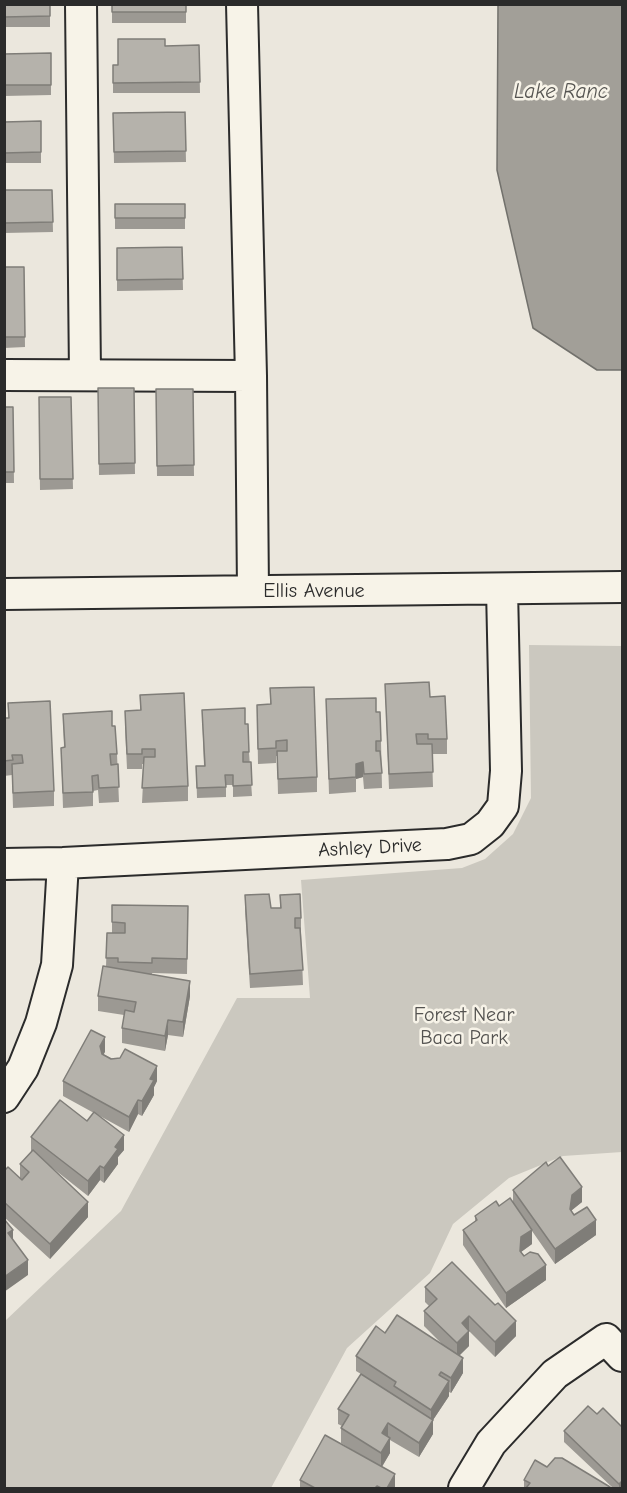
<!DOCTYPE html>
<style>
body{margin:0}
#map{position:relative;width:627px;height:1493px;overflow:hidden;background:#ebe7dd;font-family:"Comic Neue",sans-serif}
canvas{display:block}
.frame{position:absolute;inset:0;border:6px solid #2b2b2b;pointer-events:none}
</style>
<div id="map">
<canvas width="627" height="1493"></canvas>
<div class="frame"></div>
</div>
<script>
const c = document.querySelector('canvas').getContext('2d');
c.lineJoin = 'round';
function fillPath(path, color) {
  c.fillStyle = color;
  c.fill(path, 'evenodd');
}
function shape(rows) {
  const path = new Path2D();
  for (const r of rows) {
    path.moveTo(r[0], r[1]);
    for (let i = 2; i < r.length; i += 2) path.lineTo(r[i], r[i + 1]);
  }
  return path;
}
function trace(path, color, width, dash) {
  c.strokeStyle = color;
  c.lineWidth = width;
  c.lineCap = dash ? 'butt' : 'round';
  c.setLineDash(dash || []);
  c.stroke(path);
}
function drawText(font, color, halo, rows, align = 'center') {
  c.font = font + ' "Comic Neue",sans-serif';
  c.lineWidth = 5;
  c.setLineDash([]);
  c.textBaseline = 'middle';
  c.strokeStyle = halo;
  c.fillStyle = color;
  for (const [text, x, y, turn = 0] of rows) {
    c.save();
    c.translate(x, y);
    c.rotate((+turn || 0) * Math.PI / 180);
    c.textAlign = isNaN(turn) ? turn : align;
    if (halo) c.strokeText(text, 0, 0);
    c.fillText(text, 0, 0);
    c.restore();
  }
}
fillPath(shape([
 [529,645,622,646,622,1152,563,1156,509,1178,453,1224,430,1273,347,1348,271,1488,5,1488,5,1321,121,1211,237,998,310,998,301,880,462,868,485,859,513,834,531,798]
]), '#cbc8bf');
const water = shape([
 [498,5,622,5,622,370,597,370,533,328,497,170,498,5]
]);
fillPath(water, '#a29f98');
trace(water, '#72716c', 1.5);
const minor = shape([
 [81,4,85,374],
 [4,375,251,376,242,4],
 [251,376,253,591],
 [4,594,622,587],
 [4,864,63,863,447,844,471,839,490,824,503,806,506,771,502,589],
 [4,1097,23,1068,41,1023,57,965,63,863],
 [464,1488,491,1443,555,1374,606,1339,622,1356]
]);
trace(minor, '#2b2b2b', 34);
trace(minor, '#f7f3e8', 30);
fillPath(shape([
 [4,4,50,4,50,27,4,27],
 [112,4,186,4,186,23,112,23],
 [199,45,200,93,113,93,113,65,118,65,165,46],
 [51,53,51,95,4,96,4,54],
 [185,112,186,162,114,163,113,113],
 [41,121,41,163,4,163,4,122],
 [4,190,52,190,53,232,4,233],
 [115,204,185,204,185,229,115,229],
 [182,247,183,290,117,291,117,248],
 [4,267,24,267,25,347,4,348],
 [98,388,134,388,135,474,99,475],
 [156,389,193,389,194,476,157,476],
 [39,397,71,397,73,489,40,490],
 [4,407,13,407,14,483,4,483],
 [385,684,430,697,447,739,447,754,432,754,433,787,389,789],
 [270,688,317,777,317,792,278,794,277,756,276,756,276,763,258,764,257,705,270,704],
 [140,695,188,786,188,801,142,803,144,764,142,764,142,769,127,769,125,726,125,711,140,710],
 [326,699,376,712,381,741,382,788,364,789,363,777,356,779,356,792,329,794],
 [8,703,54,791,54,806,13,808,12,775,4,776,4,718,8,718],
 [202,710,245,724,249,752,252,796,233,797,233,785,226,785,226,797,197,798,196,766,204,766],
 [63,714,112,726,117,754,119,802,99,803,98,790,93,791,93,806,63,808,61,748,64,747],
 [245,895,271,908,280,908,280,895,301,918,301,933,303,985,250,988,245,910],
 [112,905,188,906,187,974,152,973,152,975,190,996,183,1037,168,1035,165,1051,122,1043,122,1028,124,1015,98,1011,98,996,106,967,107,933,112,933],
 [105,1052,103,1054,157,1081,154,1087,154,1095,142,1116,138,1114,129,1132,98,1115,124,1150,118,1157,118,1164,104,1183,100,1180,88,1196,50,1166,88,1217,50,1259,4,1217,4,1171,20,1178,20,1164,31,1152,31,1137,87,1121,94,1113,63,1096,63,1081],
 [513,1190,582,1202,572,1210,572,1212,596,1235,555,1264,532,1231,532,1244,521,1252,546,1280,506,1308,463,1245,463,1230,475,1222,475,1216,499,1206,513,1202],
 [425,1287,516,1336,495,1357,469,1331,469,1346,459,1355,463,1373,451,1393,449,1392,449,1396,433,1420,433,1434,419,1457,390,1440,390,1453,382,1467,395,1488,300,1488,300,1480,359,1454,341,1443,341,1428,342,1426,338,1424,338,1409,361,1374,356,1371,356,1356,385,1333,444,1346,424,1326,424,1311,429,1306,425,1302],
 [597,1414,622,1488,613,1488,564,1442,564,1431],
 [547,1467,610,1488,524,1488,524,1480]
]), '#9c9993');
fillPath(shape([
 [363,762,363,777,356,779,356,792,356,764],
 [190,981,190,996,183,1037,183,1022],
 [168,1020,168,1035,165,1051,165,1036],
 [105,1037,105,1052,100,1061,100,1046],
 [157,1066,157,1081,154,1087,154,1095,142,1116,142,1101,150,1079],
 [138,1100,138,1114,129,1132,129,1117],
 [124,1135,124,1150,118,1157,118,1164,104,1183,104,1168,115,1147],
 [100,1166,100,1180,88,1196,88,1181],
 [582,1187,582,1202,572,1210,570,1224,570,1209,572,1195],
 [88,1202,88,1217,50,1259,50,1244],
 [596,1220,596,1235,555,1264,555,1249],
 [13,1230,13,1245,8,1233],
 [532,1230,532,1244,521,1252,520,1251,521,1237],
 [28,1260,28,1275,4,1292,4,1277],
 [546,1265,546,1280,506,1308,506,1293],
 [469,1316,469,1346,457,1358,457,1343,462,1323],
 [516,1321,516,1336,495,1357,495,1342],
 [463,1358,463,1373,451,1393,451,1378],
 [449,1381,449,1396,433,1420,433,1434,419,1457,419,1443,431,1424,431,1410],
 [388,1423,388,1438,382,1433],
 [390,1438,390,1453,381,1468,381,1453],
 [395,1474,395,1488,387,1488],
 [622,1481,622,1488,619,1488,619,1484]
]), '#7f7d78');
const building = shape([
 [4,4,50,4,50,16,4,17,4,4],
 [112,4,186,4,186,12,112,12,112,4],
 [118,39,165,39,165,46,199,45,200,82,113,83,113,65,118,65,118,39],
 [51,53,51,85,4,85,4,54,51,53],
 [185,112,186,151,114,152,113,113,185,112],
 [41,121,41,152,4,153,4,122,41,121],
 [4,190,52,190,53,222,4,223,4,190],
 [115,204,185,204,185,218,115,218,115,204],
 [182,247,183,279,117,280,117,248,182,247],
 [4,267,24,267,25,337,4,337,4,267],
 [98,388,134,388,135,463,99,464,98,388],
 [156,389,193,389,194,465,157,466,156,389],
 [39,397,71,397,73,479,40,479,39,397],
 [4,407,13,407,14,472,4,472,4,407],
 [429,682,430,697,445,696,447,739,428,739,428,734,416,734,417,744,432,744,433,772,389,774,385,684,429,682],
 [314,687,317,777,278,779,277,751,287,751,287,740,276,741,276,748,258,749,257,705,271,704,270,688,314,687],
 [184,693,188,786,142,788,144,757,155,757,155,749,142,749,142,754,127,754,125,711,141,710,140,695,184,693],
 [376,698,376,712,380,712,381,741,376,741,376,751,380,751,382,773,364,774,363,762,356,764,356,777,329,779,326,699,376,698],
 [50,701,54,791,13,793,12,764,23,763,22,755,12,755,13,760,4,761,4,718,9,718,8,703,50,701],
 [245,708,245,724,248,724,249,752,243,752,243,762,251,762,252,785,233,786,233,775,225,775,226,787,197,788,196,766,205,766,202,710,245,708],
 [112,711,112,726,115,726,117,754,110,754,111,765,118,764,119,787,99,788,98,775,92,776,93,792,63,793,61,748,65,747,63,714,112,711],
 [269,894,271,908,281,908,280,895,300,894,301,918,295,918,295,928,300,928,303,970,250,974,245,895,269,894],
 [112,905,188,906,187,959,152,958,152,963,118,962,118,958,106,958,107,933,125,933,125,923,112,922,112,905],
 [103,966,190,981,183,1022,168,1020,165,1036,122,1028,125,1010,134,1012,136,1002,98,996,103,966],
 [91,1030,105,1037,100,1046,102,1054,111,1059,120,1058,125,1049,157,1066,150,1079,154,1080,142,1101,138,1100,129,1117,63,1081,91,1030],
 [60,1100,87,1121,94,1112,124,1135,115,1147,118,1149,104,1168,100,1166,88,1181,31,1137,60,1100],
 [33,1150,88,1202,50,1244,4,1202,4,1171,8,1167,22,1180,29,1172,20,1164,33,1150],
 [560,1157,582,1187,572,1195,570,1209,574,1215,587,1207,596,1220,555,1249,513,1190,546,1162,548,1166,560,1157],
 [510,1198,532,1230,521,1237,520,1251,524,1256,530,1252,538,1254,546,1265,506,1293,463,1230,477,1220,475,1216,496,1201,499,1206,510,1198],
 [4,1219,13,1230,8,1233,28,1260,4,1277,4,1219],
 [452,1262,495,1305,498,1303,516,1321,495,1342,469,1316,462,1323,469,1331,457,1343,424,1311,437,1299,425,1287,452,1262],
 [397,1315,463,1358,451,1378,441,1372,439,1375,449,1381,431,1410,394,1386,396,1382,356,1356,376,1326,385,1333,397,1315],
 [361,1374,433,1420,419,1443,388,1423,382,1433,390,1438,381,1453,341,1428,349,1415,338,1409,361,1374],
 [588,1406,597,1414,603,1408,622,1427,622,1481,619,1484,564,1431,588,1406],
 [325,1435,395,1474,387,1488,381,1488,377,1486,375,1488,315,1488,300,1480,325,1435],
 [555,1458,562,1458,610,1487,609,1488,526,1488,530,1483,524,1480,535,1460,547,1467,555,1458]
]);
fillPath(building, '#b5b2ab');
trace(building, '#7f7d78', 1.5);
drawText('20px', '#2b2b2b', '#f7f3e8', [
 ["Ellis Avenue",314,591],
 ["Ashley Drive",370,848,-3]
]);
drawText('20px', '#535250', '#f7f3e8', [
 ["Forest Near",464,1015],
 ["Baca Park",464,1038]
]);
drawText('italic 21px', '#555451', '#f7f3e8', [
 ["Lake Ranc",561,92]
]);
</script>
